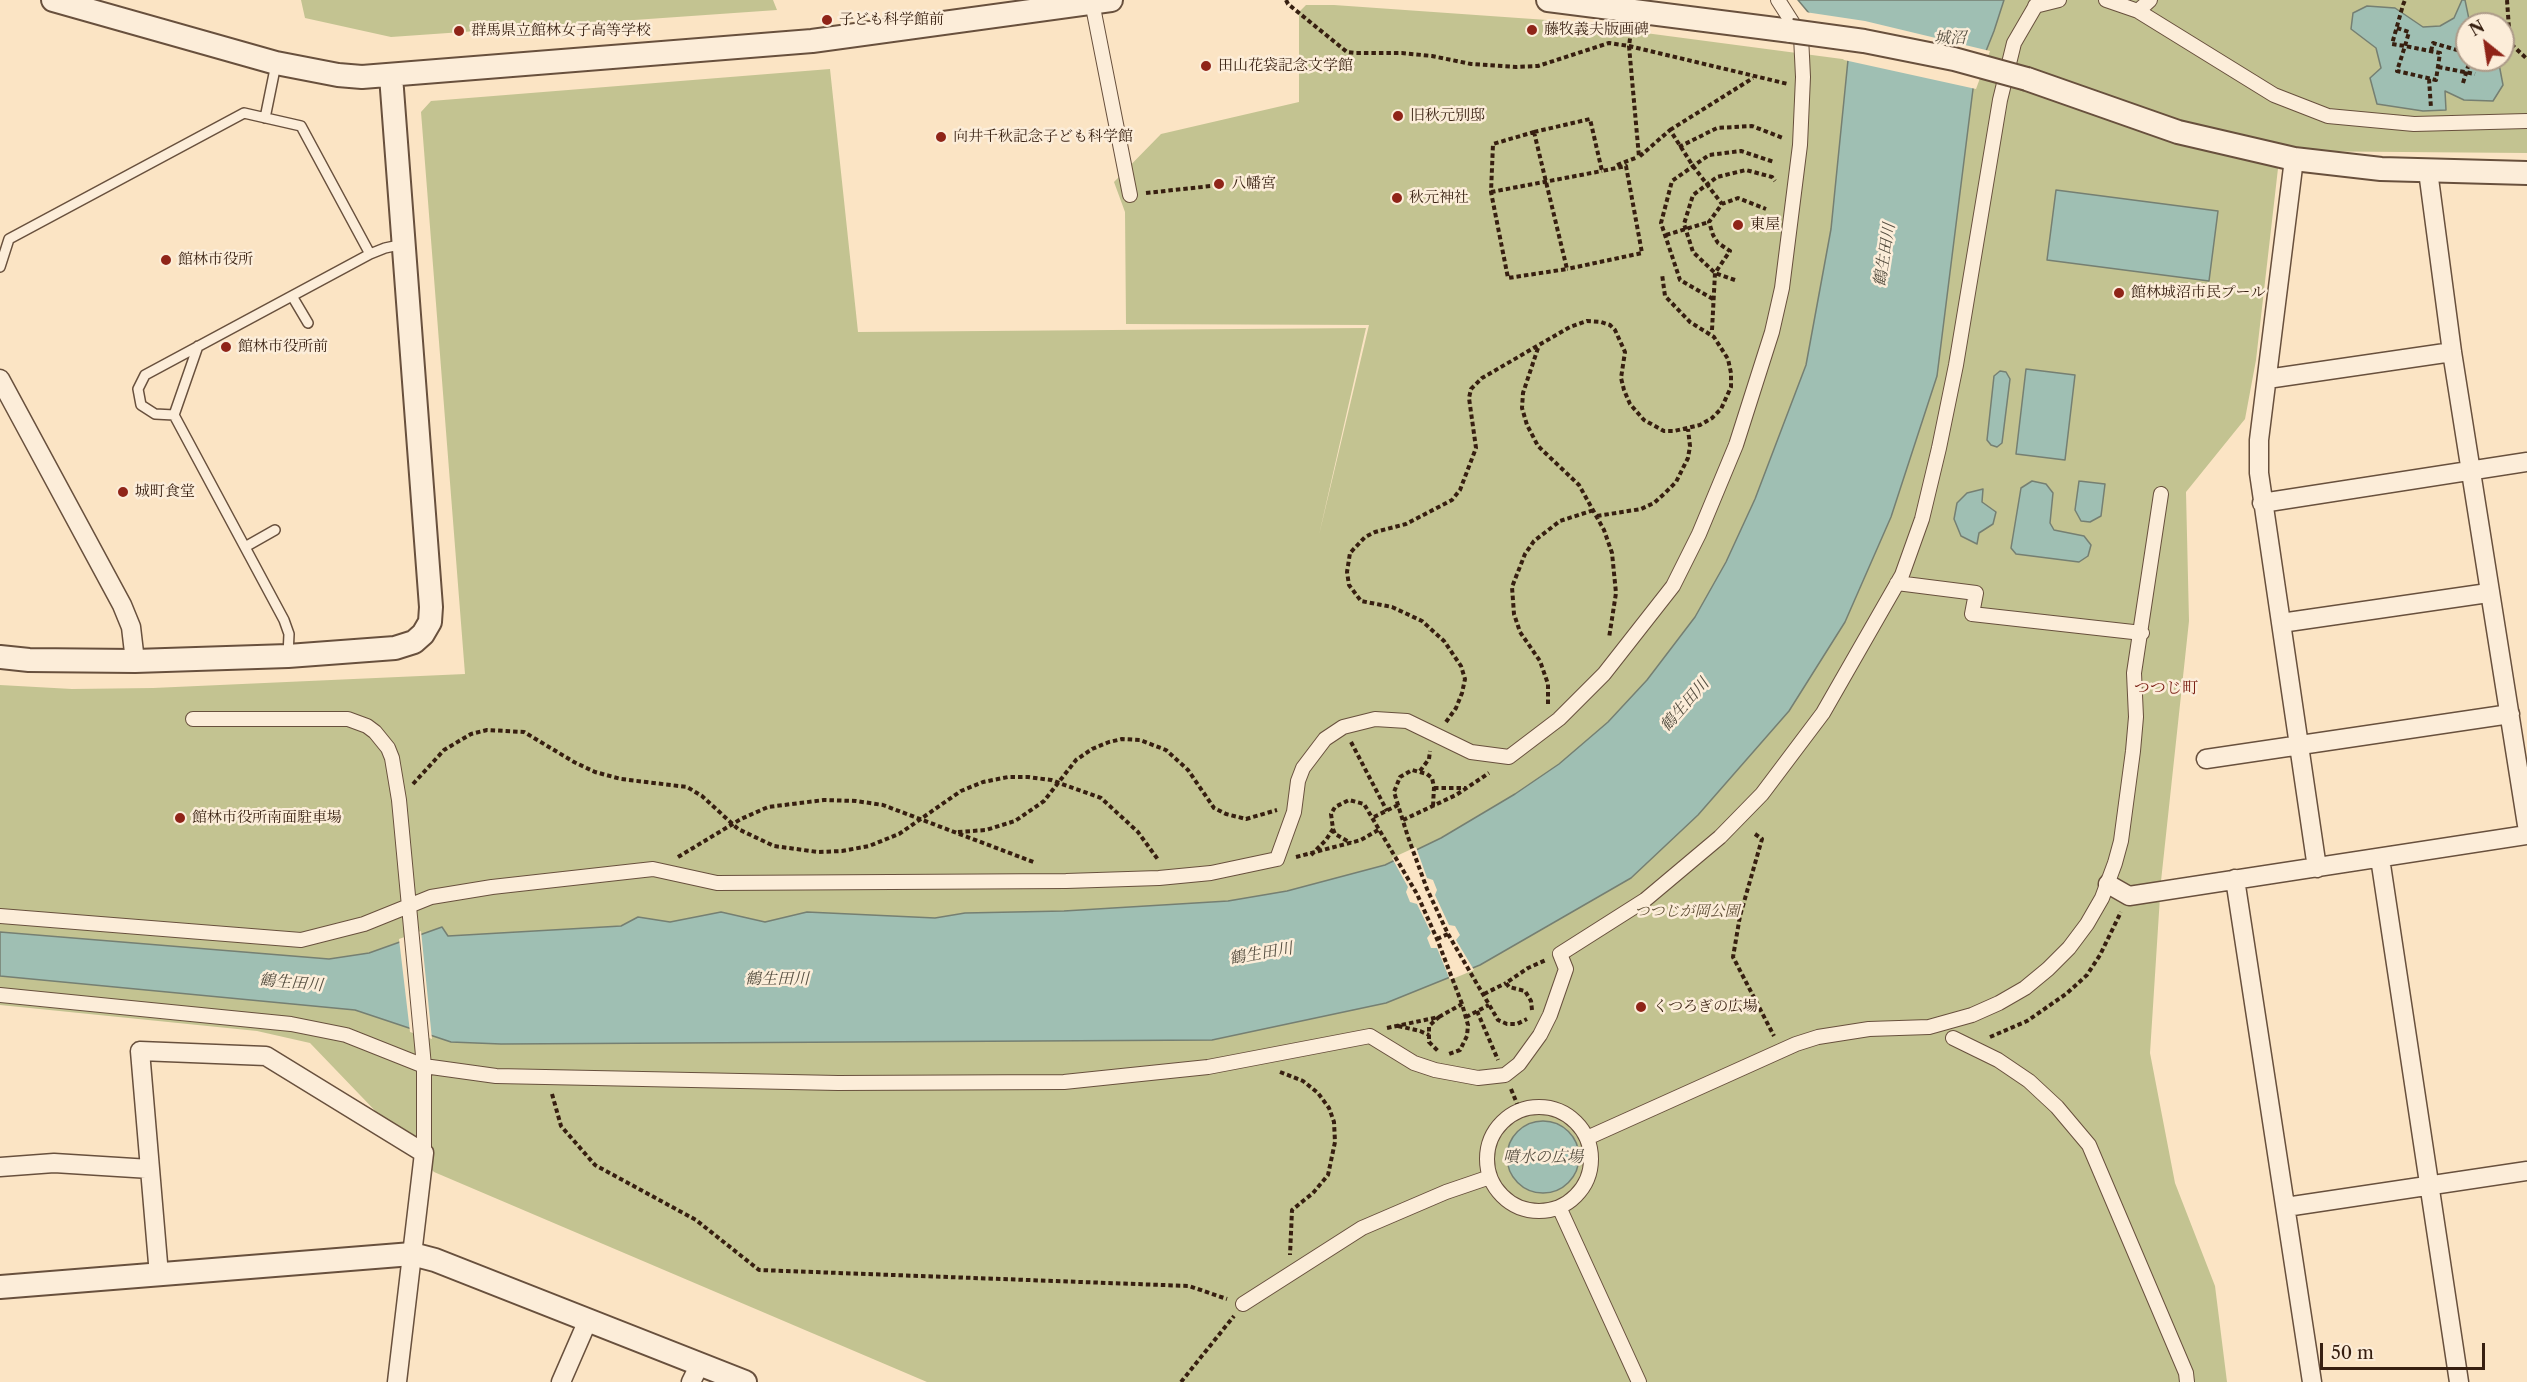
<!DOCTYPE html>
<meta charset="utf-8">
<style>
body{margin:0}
#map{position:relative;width:2527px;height:1382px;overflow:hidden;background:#fbe4c4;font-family:"Libre Caslon Text",serif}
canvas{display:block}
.north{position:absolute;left:2455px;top:12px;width:60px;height:60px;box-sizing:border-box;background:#fcedd9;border:2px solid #ad9b89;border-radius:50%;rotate:330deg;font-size:16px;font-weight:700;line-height:24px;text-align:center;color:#371f10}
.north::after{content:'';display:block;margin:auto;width:21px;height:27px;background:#8f2418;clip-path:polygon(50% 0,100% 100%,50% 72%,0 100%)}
.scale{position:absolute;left:2320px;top:1343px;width:165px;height:27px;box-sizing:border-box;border:3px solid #371f10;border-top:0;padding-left:8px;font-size:18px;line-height:21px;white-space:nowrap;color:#371f10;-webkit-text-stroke:4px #fcedd9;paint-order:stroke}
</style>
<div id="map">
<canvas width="2527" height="1382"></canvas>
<div class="north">N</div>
<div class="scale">50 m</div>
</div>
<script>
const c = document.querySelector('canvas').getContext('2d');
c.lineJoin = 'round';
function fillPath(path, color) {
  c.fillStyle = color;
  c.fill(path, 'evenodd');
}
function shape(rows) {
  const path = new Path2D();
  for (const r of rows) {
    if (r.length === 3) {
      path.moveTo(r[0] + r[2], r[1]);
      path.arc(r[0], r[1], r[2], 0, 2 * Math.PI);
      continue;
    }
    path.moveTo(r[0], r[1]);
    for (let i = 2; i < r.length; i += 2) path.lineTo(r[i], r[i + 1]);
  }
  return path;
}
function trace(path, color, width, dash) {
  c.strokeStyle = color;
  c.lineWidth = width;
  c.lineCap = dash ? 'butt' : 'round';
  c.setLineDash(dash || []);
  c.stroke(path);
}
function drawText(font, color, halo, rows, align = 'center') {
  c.font = font + ' "Libre Caslon Text","Noto Serif JP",serif';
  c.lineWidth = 5;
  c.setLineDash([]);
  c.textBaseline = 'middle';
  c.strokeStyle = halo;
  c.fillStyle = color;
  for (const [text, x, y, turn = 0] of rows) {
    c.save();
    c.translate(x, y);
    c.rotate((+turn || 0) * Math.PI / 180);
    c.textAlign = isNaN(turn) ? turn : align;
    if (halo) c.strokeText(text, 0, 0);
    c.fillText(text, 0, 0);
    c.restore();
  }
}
fillPath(shape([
 [301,0,773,0,777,10,391,37,305,18],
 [2004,0,2527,0,2527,153,2280,151,2256,360,2245,419,2186,492,2189,621,2161,881,2150,1053,2175,1183,2215,1286,2227,1382,927,1382,434,1172,310,1043,257,1031,0,1005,0,685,72,689,153,688,465,674,421,112,431,101,830,69,858,332,1366,328,1319,535,1369,325,1126,324,1125,212,1114,182,1161,134,1299,102,1299,12,1306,5,1334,5,1547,20,1880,64,1994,31],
 [2467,24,2503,24,2503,60,2467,60]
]), '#c3c391');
const water = shape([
 [1798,0,2004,0,1994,31,1974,81,1937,376,1891,517,1845,622,1789,711,1698,815,1631,878,1480,965,1386,1003,1212,1040,501,1044,451,1042,355,1010,0,976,0,932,329,959,369,953,442,927,448,936,621,926,638,917,670,922,721,912,765,922,807,912,935,918,965,913,1064,911,1228,901,1287,891,1385,865,1441,838,1515,794,1559,764,1608,722,1647,680,1695,617,1726,562,1755,499,1806,365,1831,229,1848,60,1798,0],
 [2462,0,2465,0,2470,24,2467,24,2467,60,2493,60,2499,64,2503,85,2493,101,2464,100,2445,91,2446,110,2423,111,2377,104,2370,78,2381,68,2376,48,2351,29,2353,13,2367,6,2395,8,2423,27,2440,26,2454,18,2462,0],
 [2056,190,2218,211,2209,281,2047,260,2056,190],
 [2026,369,2075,375,2065,460,2016,454,2026,369],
 [2000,371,2006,372,2010,379,2002,443,1997,447,1991,445,1987,440,1994,376,2000,371],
 [2032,481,2046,484,2053,493,2050,523,2054,530,2084,536,2091,545,2088,556,2079,562,2016,554,2011,548,2021,488,2032,481],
 [2079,481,2105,484,2101,516,2090,522,2081,521,2075,510,2079,481],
 [1983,489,1982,502,1996,512,1993,524,1979,533,1977,544,1961,536,1954,519,1957,503,1967,493,1983,489],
 [1543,1157,36]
]);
fillPath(water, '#9fbfb3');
trace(water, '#757f72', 1.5);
fillPath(shape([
 [1805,12,1865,21,1990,51,1976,89,1844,60],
 [1416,847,1427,878,1433,880,1437,890,1435,895,1449,925,1455,926,1460,935,1456,940,1474,970,1450,980,1437,948,1431,948,1427,938,1431,933,1417,904,1410,902,1406,892,1408,887,1392,858],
 [421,931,432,1039,410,1032,399,939]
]), '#fbe4c4');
const service = shape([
 [265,118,276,64],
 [0,267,9,239,244,113,301,126,370,254],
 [292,296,308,323],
 [198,346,174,415,284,620,289,634,288,656],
 [174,415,155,414,141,405,138,389,145,375,370,254,385,248,404,244],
 [245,547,275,530]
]);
const pedestrian = shape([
 [2106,0,2138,11,2274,95,2328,116,2414,124,2527,121],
 [1092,2,1130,195],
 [2035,6,2059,0],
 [2138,11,2150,0],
 [1897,583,1976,593,1972,614,2142,633],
 [193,719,348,719,367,726,375,732,388,748,392,758,399,800,424,1066,424,1153],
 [0,916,301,940,364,924,431,897,492,887,653,869,717,883,1066,881,1159,878,1211,873,1277,859,1294,812,1298,781,1303,768,1325,739,1343,727,1375,719,1407,721,1471,752,1509,757,1559,719,1604,674,1673,586,1699,534,1736,445,1772,332,1782,288,1800,145,1803,77,1801,36,1778,0],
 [0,995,291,1024,346,1035,424,1066,496,1076,838,1083,1064,1082,1208,1067,1370,1036,1414,1063,1435,1070,1478,1078,1505,1075,1519,1064,1540,1035,1550,1015,1566,969,1560,954,1645,900,1720,837,1762,794,1823,713,1902,575,1922,519,1939,448,1956,365,2000,100,2014,43,2039,0],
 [1953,1038,1998,1060,2029,1081,2057,1107,2089,1145,2186,1373,2187,1382],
 [1539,1159,52],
 [1587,1138,1796,1044,1818,1037,1869,1029,1929,1027,1972,1015,1999,1003,2025,988,2048,969,2069,948,2087,924,2102,898,2115,863,2121,841,2133,751,2136,717,2134,673,2161,494],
 [1559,1207,1639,1382],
 [1243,1304,1362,1228,1446,1192,1490,1177]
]);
const minor = shape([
 [2294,159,2259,440,2259,473,2317,868],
 [2428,171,2452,352,2527,825],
 [0,379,122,605,131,627,135,661],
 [2267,379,2452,352],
 [2262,503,2527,462],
 [2281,623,2488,593],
 [2206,759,2510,714],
 [2380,858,2459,1382],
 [2235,879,2312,1382],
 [2108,884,2129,896,2527,835],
 [0,1167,54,1163,150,1169],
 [2286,1207,2527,1171],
 [159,1275,140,1051,266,1056,424,1153,397,1382],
 [561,1382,588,1320],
 [691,1382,700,1364]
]);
const tertiary = shape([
 [53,0,276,63,338,75,362,77,812,41,1111,0],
 [1548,0,1791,31],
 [2027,79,2178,132,2294,159,2381,169,2527,173],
 [0,657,29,660,135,661,288,656,395,648,414,642,423,634,430,622,431,607,391,76],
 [0,1287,412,1254,435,1260,745,1382]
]);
trace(service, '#68503d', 12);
trace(pedestrian, '#68503d', 16);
trace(minor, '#68503d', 21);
trace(tertiary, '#68503d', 26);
trace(shape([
 [1286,0,1288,4,1347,52,1356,53,1402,53,1432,56,1471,64,1516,67,1538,66,1609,43,1629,46,1639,157,1670,130,1693,166,1722,204],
 [2507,0,2510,43,2527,59],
 [2397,28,2409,32,2405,46,2397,71,2436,80,2440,53,2405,46,2392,44,2403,5,2405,0],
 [1631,31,1629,46,1788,84],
 [2431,51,2433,43,2467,53],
 [2438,67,2475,74],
 [2429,79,2431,108],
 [2463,83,2470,60],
 [1670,130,1753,78],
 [1534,132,1567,269,1508,278,1491,192,1493,144,1534,132],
 [1534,132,1590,119,1602,171,1626,166,1642,253,1567,269],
 [1679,147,1717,128,1752,126,1783,138],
 [1617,165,1638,157],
 [1491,192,1602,171],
 [1146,193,1211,186],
 [1666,235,1709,222],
 [1735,280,1715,273,1693,252,1684,224,1693,195,1717,177,1746,170,1772,177,1775,181],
 [1713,299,1680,280,1661,223,1672,181,1709,155,1741,151,1774,162],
 [1712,330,1715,273,1730,251,1718,243,1713,235,1709,222,1722,204,1738,198,1766,209],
 [1538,348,1523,393,1522,408,1527,425,1538,446,1579,485,1604,530,1612,553,1616,593,1609,638],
 [1597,516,1641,509,1654,503,1665,493,1676,482,1688,458,1690,446,1688,429],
 [1548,704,1548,684,1540,661,1520,632,1514,614,1512,587,1525,554,1534,541,1560,521,1594,510],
 [1446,722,1456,708,1462,693,1465,679,1461,666,1444,641,1422,621,1392,607,1361,601,1349,585,1347,572,1350,553,1365,537,1375,532,1406,524,1452,500,1460,490,1476,448,1469,398,1471,389,1482,378,1570,327,1587,321,1601,322,1610,325,1615,330,1625,352,1621,378,1624,390,1630,404,1644,420,1664,431,1674,431,1700,425,1712,418,1721,409,1731,387,1731,373,1728,359,1714,337,1690,322,1665,296,1662,274],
 [1351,742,1387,811],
 [1420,771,1429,759,1430,751],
 [413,784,444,750,471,734,487,730,524,732,574,762,595,772,621,779,687,787,702,796,738,829,774,846,818,852,842,851,869,846,899,834,961,791,983,782,1008,777,1028,777,1051,780,1101,798,1138,832,1159,861],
 [1434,788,1466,788],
 [1433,806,1434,787,1432,778,1427,774,1412,770,1400,777,1394,792,1408,837,1427,889,1448,934,1498,1020,1507,1024,1517,1024,1527,1019],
 [1374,817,1398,805],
 [1403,820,1456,795,1489,773],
 [1333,829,1335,834,1351,843],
 [958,832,986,830,1015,821,1044,801,1076,760,1092,749,1109,742,1122,739,1140,740,1166,750,1188,770,1214,808,1226,814,1246,819,1277,810],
 [1755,834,1762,839,1740,916,1733,957,1774,1036],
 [1311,855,1326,840,1333,829,1331,814,1335,807,1349,800,1364,804,1417,894,1437,939,1462,1004,1468,1025,1467,1036,1460,1050,1449,1054],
 [678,857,741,819,768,807,824,800,856,801,883,805,1036,863],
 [1296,857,1361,840,1380,829],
 [1437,939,1448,934],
 [1484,994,1506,983],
 [1532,1010,1531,1001,1525,991,1509,987,1506,983,1528,968,1546,960],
 [1477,1011,1498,1060],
 [1439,1017,1462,1004],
 [1466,1017,1489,1005],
 [1398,1026,1420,1031,1429,1035],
 [1387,1028,1439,1017,1429,1026,1429,1042,1439,1052],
 [1990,1037,2027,1021,2066,994,2087,975,2100,955,2121,912],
 [1280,1072,1303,1081,1318,1093,1329,1108,1334,1122,1335,1142,1328,1175,1313,1193,1292,1210,1290,1255],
 [1511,1089,1520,1111],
 [552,1094,561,1126,595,1165,696,1220,759,1270,1189,1286,1227,1299],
 [1181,1382,1234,1316]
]), '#371f10', 4, [4.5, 3]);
trace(service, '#fcedd9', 9);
trace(pedestrian, '#fcedd9', 14);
trace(minor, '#fcedd9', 18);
trace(tertiary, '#fcedd9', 22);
const tertiaryBridge = shape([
 [1791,31,1864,41,1954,59,2027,79]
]);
trace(tertiaryBridge, '#68503d', 26, []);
trace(tertiaryBridge, '#fcedd9', 22);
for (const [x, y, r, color] of [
 [827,20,6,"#8f2418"],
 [1532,30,6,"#8f2418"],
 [459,31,6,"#8f2418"],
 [1206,66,6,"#8f2418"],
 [1398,116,6,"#8f2418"],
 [941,137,6,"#8f2418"],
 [1219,184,6,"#8f2418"],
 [1397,198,6,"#8f2418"],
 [1738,225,6,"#8f2418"],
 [166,260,6,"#8f2418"],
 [2119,293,6,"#8f2418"],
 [226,347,6,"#8f2418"],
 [123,492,6,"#8f2418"],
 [180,818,6,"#8f2418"],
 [1641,1007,6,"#8f2418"]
]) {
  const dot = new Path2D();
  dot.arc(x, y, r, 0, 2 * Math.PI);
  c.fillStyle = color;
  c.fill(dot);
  trace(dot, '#fcedd9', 2);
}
drawText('15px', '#371f10', '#fcedd9', [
 ["子ども科学館前",839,20],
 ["藤牧義夫版画碑",1544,30],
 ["群馬県立館林女子高等学校",471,31],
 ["田山花袋記念文学館",1218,66],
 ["旧秋元別邸",1410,116],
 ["向井千秋記念子ども科学館",953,137],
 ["八幡宮",1231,184],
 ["秋元神社",1409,198],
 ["東屋",1750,225],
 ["館林市役所",178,260],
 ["館林城沼市民プール",2131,293],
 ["館林市役所前",238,347],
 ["城町食堂",135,492],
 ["館林市役所南面駐車場",192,818],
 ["くつろぎの広場",1653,1007]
], 'left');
drawText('italic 15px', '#615037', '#fcedd9', [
 ["つつじが岡公園",1687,912]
]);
drawText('italic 16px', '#564f41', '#fcedd9', [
 ["城沼",1950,38],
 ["鶴生田川",1885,255,-81],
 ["鶴生田川",1685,705,-49],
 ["鶴生田川",1261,954,-10],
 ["鶴生田川",777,979],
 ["鶴生田川",291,983,5],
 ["噴水の広場",1543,1157]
]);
drawText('16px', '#7a1f14', '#fcedd9', [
 ["つつじ町",2166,688]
]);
</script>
